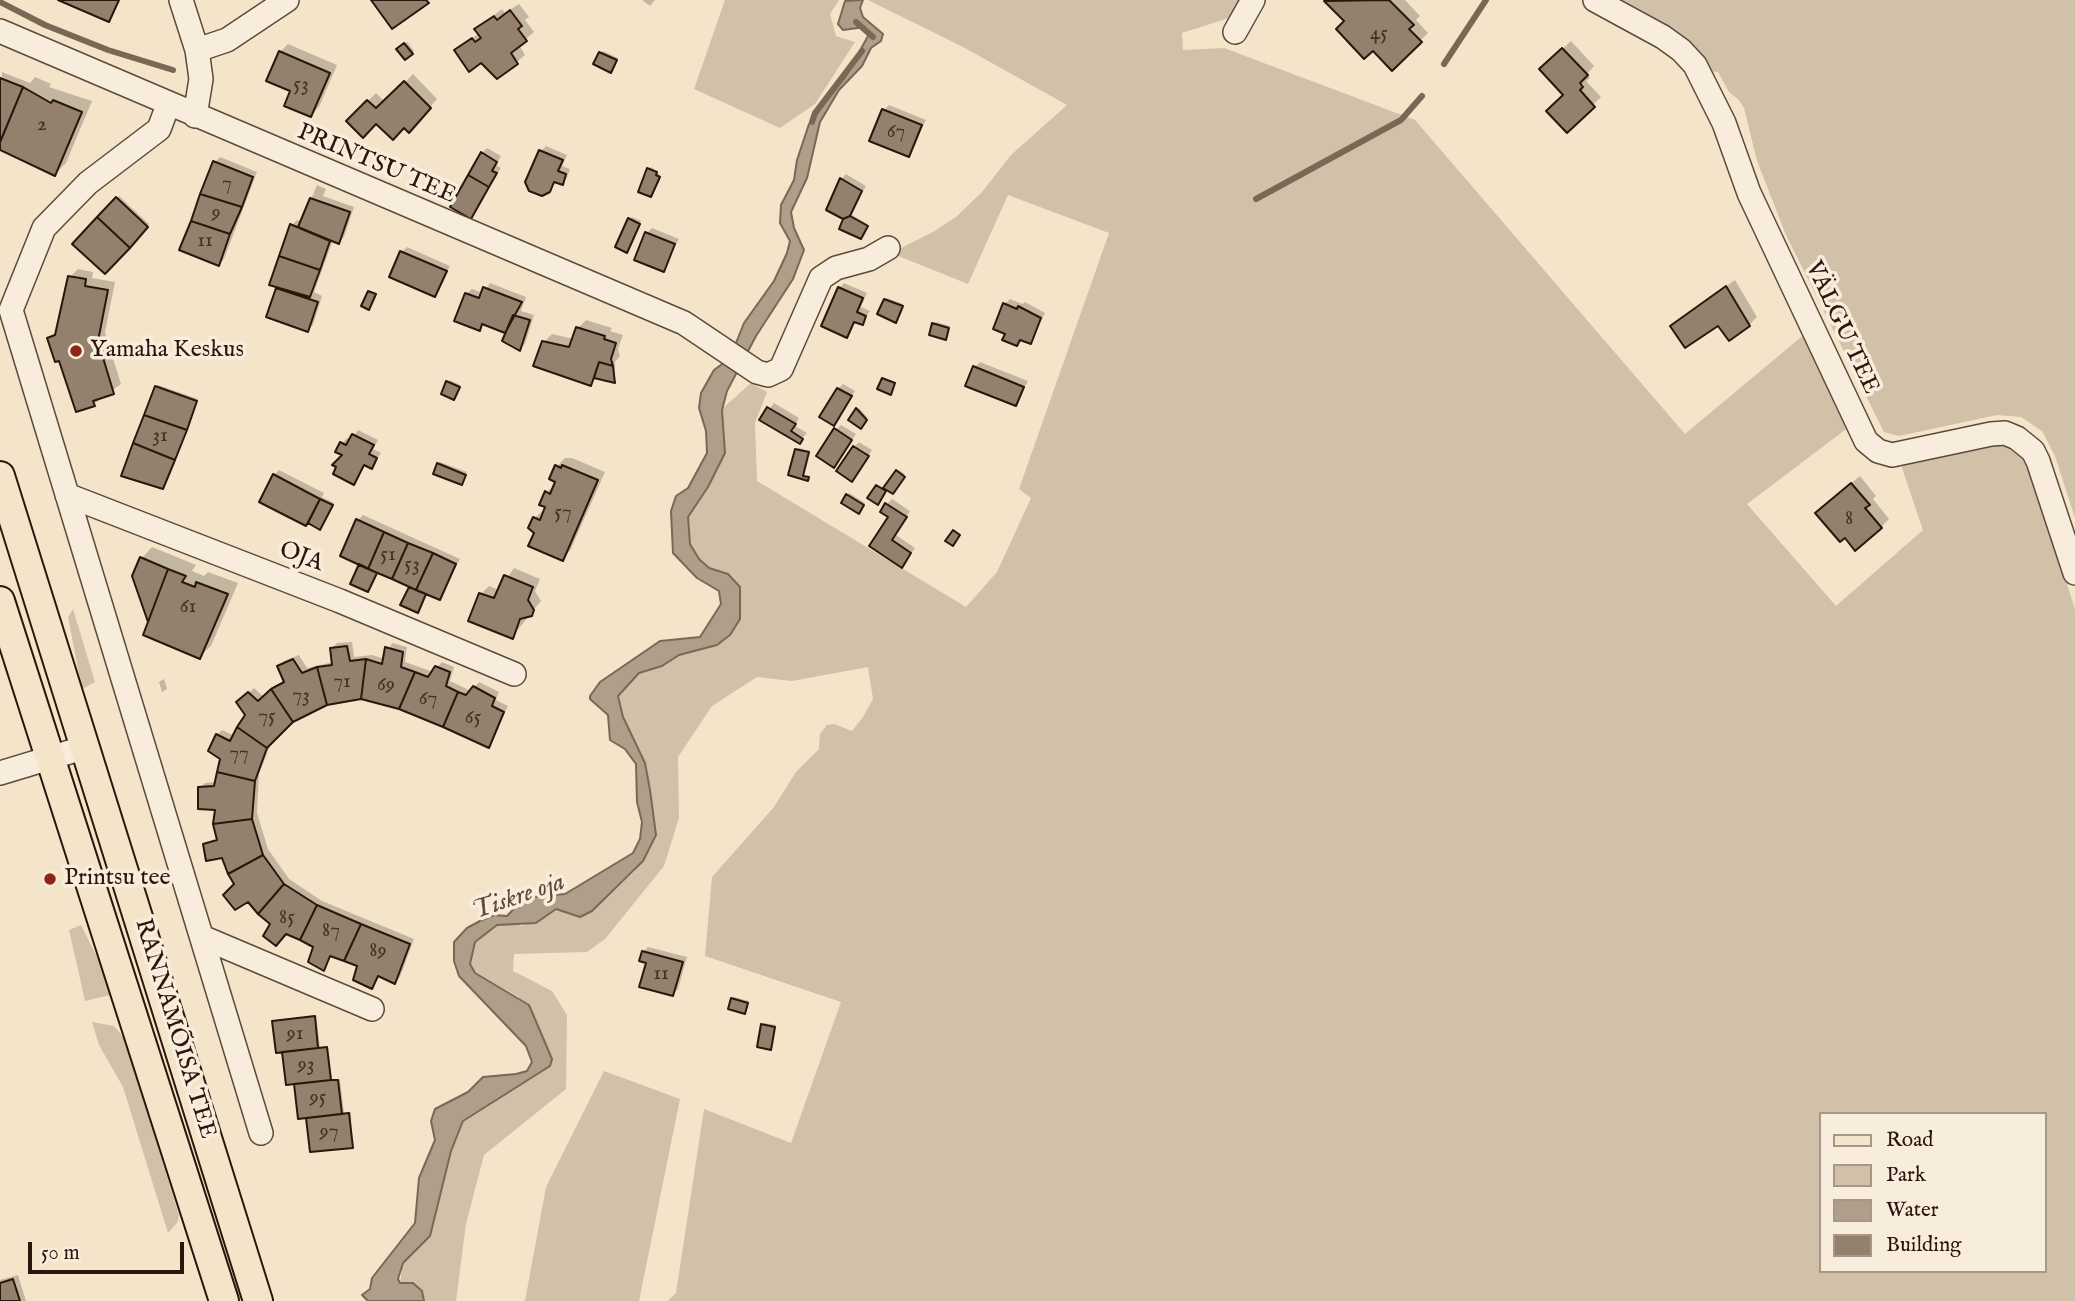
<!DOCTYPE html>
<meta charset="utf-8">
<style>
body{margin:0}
#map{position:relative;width:2075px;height:1301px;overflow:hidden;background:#f4e4c9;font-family:"IM FELL English",serif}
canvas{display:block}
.legend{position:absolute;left:1819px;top:1112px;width:228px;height:161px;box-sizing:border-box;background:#f8eddc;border:2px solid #a69789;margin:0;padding:9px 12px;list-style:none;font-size:21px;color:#2a160c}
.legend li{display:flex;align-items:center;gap:14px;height:35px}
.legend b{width:35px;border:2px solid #a69789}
.scale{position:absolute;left:28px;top:1242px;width:156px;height:32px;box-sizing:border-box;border:4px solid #2a160c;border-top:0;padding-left:9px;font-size:21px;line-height:24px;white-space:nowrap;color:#2a160c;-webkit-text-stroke:5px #f8eddc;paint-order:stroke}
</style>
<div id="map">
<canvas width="2075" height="1301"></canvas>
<ul class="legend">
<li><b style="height:9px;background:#f4e4c9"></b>Road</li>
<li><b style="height:19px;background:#d2c1a9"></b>Park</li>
<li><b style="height:19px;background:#af9e89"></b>Water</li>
<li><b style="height:19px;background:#93816e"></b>Building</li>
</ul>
<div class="scale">50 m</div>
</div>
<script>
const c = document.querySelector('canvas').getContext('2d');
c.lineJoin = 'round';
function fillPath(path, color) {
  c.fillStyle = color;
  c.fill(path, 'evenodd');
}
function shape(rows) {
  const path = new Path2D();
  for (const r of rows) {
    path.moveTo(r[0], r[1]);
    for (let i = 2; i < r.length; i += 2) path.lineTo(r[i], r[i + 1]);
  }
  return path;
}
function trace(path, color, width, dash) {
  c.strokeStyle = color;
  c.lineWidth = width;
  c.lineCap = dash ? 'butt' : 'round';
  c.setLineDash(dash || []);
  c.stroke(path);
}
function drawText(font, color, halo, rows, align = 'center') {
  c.font = font + ' "IM FELL English",serif';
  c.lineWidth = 7;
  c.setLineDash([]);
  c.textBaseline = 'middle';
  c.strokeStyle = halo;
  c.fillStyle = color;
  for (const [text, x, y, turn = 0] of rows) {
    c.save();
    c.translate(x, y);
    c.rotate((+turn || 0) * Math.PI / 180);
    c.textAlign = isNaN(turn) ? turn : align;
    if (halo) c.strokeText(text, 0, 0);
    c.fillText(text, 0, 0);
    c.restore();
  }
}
fillPath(shape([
 [725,0,839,0,830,14,836,36,855,42,815,104,780,128,694,89],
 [868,0,1239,0,1229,18,1182,33,1183,50,1224,48,1415,120,1685,434,1806,333,1849,427,1747,504,1836,606,1923,530,1900,462,1985,443,2004,444,2021,451,2030,466,2075,609,2075,1301,668,1301,676,1293,704,1109,791,1143,841,1002,705,956,712,877,774,807,796,772,819,749,820,734,827,725,834,724,852,731,863,717,873,699,868,667,792,681,757,677,712,706,678,757,679,818,664,866,605,939,587,952,514,954,513,971,552,991,567,1015,566,1089,484,1155,466,1224,456,1301,424,1301,422,1291,400,1283,403,1263,430,1236,451,1151,463,1120,552,1059,519,997,475,973,470,964,475,942,497,925,512,923,522,926,556,909,580,917,592,911,634,872,651,848,650,790,645,763,623,717,618,696,639,673,662,666,679,655,717,645,728,574,709,568,699,559,690,544,687,528,688,517,708,487,725,453,722,409,751,383,767,392,755,423,757,481,966,607,997,572,1031,498,1019,489,1109,233,1008,195,968,284,891,253,933,232,956,217,982,192,1011,155,1067,105,965,48],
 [1821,1114,2045,1114,2045,1271,1821,1271],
 [1611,0,2075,0,2075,518,2055,456,2042,431,2021,417,1997,415,1899,436,1884,432,1786,235,1757,161,1744,108,1739,100,1729,92,1718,72,1707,71],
 [73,609,95,682,82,689,68,617],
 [81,925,101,965,110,995,85,1001,69,930],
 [92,1022,114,1026,124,1038,179,1215,177,1223,168,1233,123,1087,99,1045],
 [604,1071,680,1099,639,1301,525,1301,546,1187]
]), '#d2c1a9');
const water = shape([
 [863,0,860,8,863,17,883,34,881,41,871,48,862,66,839,90,820,122,807,178,791,212,794,228,804,250,793,279,756,336,727,391,722,410,725,453,708,487,688,517,690,544,699,559,709,568,728,574,740,587,740,619,730,635,717,645,679,655,662,666,639,673,618,696,623,717,645,763,650,790,656,835,643,861,592,911,580,917,556,909,536,923,497,925,475,942,470,964,475,973,529,1005,552,1059,550,1066,463,1121,451,1151,430,1236,403,1263,398,1279,400,1283,413,1283,422,1291,424,1301,368,1301,362,1295,370,1289,372,1278,415,1223,419,1178,435,1140,431,1121,435,1109,468,1092,483,1077,516,1074,527,1071,532,1062,526,1046,459,976,454,961,454,942,467,928,480,921,494,915,507,916,524,898,565,894,633,853,640,839,642,822,637,802,636,764,625,749,610,740,608,715,590,699,590,696,600,682,660,641,700,637,721,604,719,591,697,578,673,553,671,511,676,496,688,488,707,453,706,431,699,408,701,393,714,370,730,358,744,323,774,281,787,253,790,241,780,223,781,205,794,180,797,160,809,124,846,76,868,36,865,27,843,30,838,24,845,1,863,0]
]);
fillPath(water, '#af9e89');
trace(water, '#7a6857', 2);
fillPath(shape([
 [642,0,655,0,650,6],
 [1328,0,1405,0,1420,16,1416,20,1428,33,1392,68],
 [519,4,529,17,525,20,534,32,519,45,525,55,517,62,498,76,481,61,456,51,479,33,477,30,485,22,502,9,505,13],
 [1571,41,1594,66,1587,74,1590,78,1586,81,1601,97,1567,130,1565,95,1541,69],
 [407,42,414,51,406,58,399,49],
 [288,44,337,65,319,107,311,115,292,90,280,52],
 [603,51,618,58,611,71,596,63],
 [2,72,30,83,35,77,51,84,49,87,92,101,66,163,55,174,0,148,6,132,0,132],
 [413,74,437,99,417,123,404,126,348,121,376,93,385,102],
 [889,105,926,120,909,155,884,110],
 [546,146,567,155,562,166,570,169,567,178,562,183,556,181,549,191,541,151],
 [487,148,501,156,496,165,501,168,471,217,482,153],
 [220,157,257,172,224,259,219,264,181,249,215,162],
 [651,167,660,175,651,195,649,169],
 [846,174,866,186,850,214,868,224,862,235,846,218,841,179],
 [317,185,326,189,323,196,354,207,344,237,339,242,333,240,314,292,322,296,313,325,308,330,268,316,278,287,292,225,297,220,302,222],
 [119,196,149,224,105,272,75,244],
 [632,217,641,221,627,251,630,219],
 [652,228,679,239,663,270,647,233],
 [407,247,450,266,435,295,402,252],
 [78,269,93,272,92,278,115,282,105,332,121,384,94,404,49,339,58,330,70,277],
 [1735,280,1757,317,1749,325,1729,339,1719,323,1672,326],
 [490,283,526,297,521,311,534,315,525,344,520,349,508,332,485,323,480,329,466,294,472,289,483,293],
 [844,283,867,293,861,307,870,311,862,323,856,321,847,336,839,288],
 [887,298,903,304,898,319,885,300],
 [1010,299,1022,304,1025,302,1045,313,1030,342,1022,339,1016,344,1007,333,1005,304],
 [586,320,612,328,610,331,623,335,618,349,620,356,615,362,615,381,597,377,591,384,544,342,552,334,574,339,578,328],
 [936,322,950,326,945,338,934,324],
 [980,362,1028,381,1016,404,975,367],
 [450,380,460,385,455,396,443,393],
 [843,384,855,391,834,424,838,389],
 [158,385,198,399,163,487,156,387],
 [774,403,799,418,795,426,807,433,799,442,762,419],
 [859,408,867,417,862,424,857,409],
 [841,425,856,434,838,460,836,430],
 [358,430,378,440,373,449,381,453,371,467,366,464,354,483,338,466,345,454,342,443,347,438,351,440],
 [859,442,872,450,857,474,854,447],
 [799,448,810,451,802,477,797,450],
 [565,458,572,458,605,472,570,551,562,559,536,532,535,518,543,510,545,511,546,492,556,485,557,466],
 [440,462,467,472,464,481,462,483,438,464],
 [279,470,324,493,322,497,334,503,320,527,309,521,305,524,274,475],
 [899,470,905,474,895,490,887,489,880,501,877,486,886,488],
 [1860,476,1876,496,1873,499,1889,519,1881,527,1825,505],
 [849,493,865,503,861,510,847,495],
 [892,499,910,511,896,535,915,548,906,561,871,545,890,517,887,504],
 [363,515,460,559,440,598,426,593,419,609,412,586,377,571,370,588,360,565,358,520],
 [152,547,196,565,192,571,204,576,208,572,238,583,211,646,200,656,142,558],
 [514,568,540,579,535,591,541,601,512,637,481,594,489,586,499,590],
 [352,642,354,657,372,655,385,659,392,643,407,647,405,662,433,672,442,662,454,667,450,681,471,691,479,682,499,692,496,700,508,706,489,746,400,707,361,697,327,703,292,720,272,741,259,774,257,813,268,849,289,879,322,901,414,939,400,977,395,982,380,975,371,987,360,965,332,955,324,969,315,946,272,923,223,856,205,845,218,837,217,808,200,788,205,783,217,782,222,758,217,735,222,730,235,736,247,715,239,702,254,688,264,697,286,681,279,666,284,661,299,655,307,668,333,662,332,648,337,643],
 [164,679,167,689,162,692,159,682],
 [648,947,687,957,678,989,673,994,648,961,643,952],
 [734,997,749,1001,745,1013,732,999],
 [316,1015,320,1047,328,1046,332,1079,340,1079,344,1113,351,1112,352,1146,307,1116,274,1022],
 [765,1023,776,1025,770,1048,763,1025],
 [18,1275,26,1301,0,1301,0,1280]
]), '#0003');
trace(shape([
 [0,2,45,25,108,50,173,70],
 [856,22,873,37],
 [1444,64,1486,0],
 [812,122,815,113,862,51],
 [1256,199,1401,120,1422,96]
]), '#7a6857', 6);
const building = shape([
 [58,0,119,0,109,22,58,0],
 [371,0,426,0,429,3,392,29,371,0],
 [1389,0,1414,25,1409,29,1422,42,1392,71,1373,51,1364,59,1336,29,1344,21,1324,1,1389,0],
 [510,10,522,26,518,29,527,41,511,53,518,64,497,79,481,63,469,72,454,50,472,38,475,42,481,38,474,29,494,16,497,20,510,10],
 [404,43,413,54,405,60,396,49,404,43],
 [1562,48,1588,75,1580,83,1583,87,1580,90,1595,107,1567,133,1546,111,1563,95,1539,69,1562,48],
 [279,51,330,73,311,117,284,106,290,91,266,81,279,51],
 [599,52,617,60,611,73,593,64,599,52],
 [0,78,23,87,1,140,0,137,0,78],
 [404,81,431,108,409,133,404,128,393,140,376,124,363,138,346,121,367,100,376,108,404,81],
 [23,87,51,103,53,100,82,112,55,176,0,150,0,142,23,87],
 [882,109,922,125,909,157,869,141,882,109],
 [539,150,563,160,558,171,566,174,563,185,554,182,550,192,542,196,529,191,525,182,539,150],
 [481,152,497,162,492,171,497,173,489,187,468,175,481,152],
 [213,161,253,177,242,207,200,194,213,161],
 [647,168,657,172,656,175,660,177,651,197,638,192,647,168],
 [468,175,489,187,471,219,450,207,468,175],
 [840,178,862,191,850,216,843,219,826,210,840,178],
 [200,194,242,207,230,234,191,221,200,194],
 [116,197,148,227,130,248,97,217,116,197],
 [310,198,350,212,339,244,298,227,310,198],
 [850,216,868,226,861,239,839,229,843,219,850,216],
 [97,217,130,248,105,274,72,244,97,217],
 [628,218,640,224,627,253,615,247,628,218],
 [191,221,230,234,219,266,179,250,191,221],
 [290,224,330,241,320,270,279,256,290,224],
 [645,232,675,244,664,272,634,260,645,232],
 [400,251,447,271,435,297,389,277,400,251],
 [279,256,320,270,310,297,269,285,279,256],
 [68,276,86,279,85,286,108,290,98,341,114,394,93,401,95,406,76,412,59,361,55,362,47,338,55,335,68,276],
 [1726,286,1750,326,1729,341,1718,326,1685,348,1670,326,1726,286],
 [483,287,522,302,505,333,482,324,480,331,454,321,465,293,479,298,483,287],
 [838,287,863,298,857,312,866,316,863,325,854,322,847,338,821,326,838,287],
 [276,288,318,302,308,332,266,317,276,288],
 [368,291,376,294,369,310,361,306,368,291],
 [884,299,903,306,896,323,877,314,884,299],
 [1003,303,1017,309,1018,306,1041,318,1031,344,1020,340,1017,346,1002,340,1005,334,993,329,1003,303],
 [513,315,530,320,520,351,502,341,513,315],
 [932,323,949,328,946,340,929,335,932,323],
 [576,327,605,336,604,339,616,343,611,359,613,366,599,362,591,386,533,366,542,341,569,347,576,327],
 [599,362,613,366,615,383,594,378,599,362],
 [973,366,1024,387,1016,406,965,386,973,366],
 [882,378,895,383,891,395,877,389,882,378],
 [446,381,460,387,454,400,441,394,446,381],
 [155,386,197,401,187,430,144,415,155,386],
 [837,388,852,396,834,426,819,417,837,388],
 [767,407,796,424,791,431,803,439,800,444,759,420,767,407],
 [856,408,867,420,861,429,848,420,856,408],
 [144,415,187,430,175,460,133,443,144,415],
 [834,428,852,440,834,468,816,456,834,428],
 [352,434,374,445,369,454,377,458,372,469,364,465,354,485,333,474,336,467,332,465,342,455,335,452,340,442,346,445,352,434],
 [133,443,175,460,163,489,121,476,133,443],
 [853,446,869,456,852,482,836,471,853,446],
 [795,449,809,452,803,476,809,477,808,481,788,475,795,449],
 [437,463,466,475,462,485,433,474,437,463],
 [555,465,561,468,562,465,598,480,563,561,528,546,534,533,528,528,533,517,540,520,545,507,539,505,545,491,550,494,555,482,549,479,555,465],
 [896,470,905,477,893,494,883,488,896,470],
 [273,474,320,499,306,526,259,502,273,474],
 [1851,483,1870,505,1865,508,1882,528,1855,551,1845,538,1840,542,1815,513,1851,483],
 [876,485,886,491,878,505,867,498,876,485],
 [846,494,864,505,859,514,841,503,846,494],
 [320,499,333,505,320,530,308,523,320,499],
 [885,503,907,517,892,540,911,553,902,568,869,546,888,517,880,512,885,503],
 [356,519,384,532,368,569,340,556,356,519],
 [953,530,960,535,953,546,945,541,953,530],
 [384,532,408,543,392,579,368,569,384,532],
 [408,543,433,553,416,590,392,579,408,543],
 [433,553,456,564,440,600,416,590,433,553],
 [140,557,168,569,148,622,132,576,140,557],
 [359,564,377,573,368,592,350,584,359,564],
 [168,569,186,576,182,582,195,587,196,582,228,594,200,659,143,635,168,569],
 [504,575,533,587,528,600,534,610,532,616,520,619,513,639,468,621,479,593,494,598,504,575],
 [409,587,426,594,418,613,400,605,409,587],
 [347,646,350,661,366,659,361,699,327,705,317,667,332,665,330,648,347,646],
 [385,647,403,652,401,667,415,672,399,709,361,699,366,659,382,664,385,647],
 [293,659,302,673,317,667,327,705,293,722,271,689,284,682,277,666,293,659],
 [435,666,450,672,446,686,458,692,443,727,399,709,415,672,428,677,435,666],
 [473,686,495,698,492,706,504,712,489,748,443,727,458,692,466,695,473,686],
 [271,689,293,722,267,748,237,727,245,715,236,702,248,692,258,701,271,689],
 [237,727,267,748,255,781,217,772,220,759,208,751,216,734,230,741,237,727],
 [217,772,255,781,252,819,213,824,215,810,198,809,198,787,214,786,217,772],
 [252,819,263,855,228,874,222,858,206,861,203,844,217,840,213,824,252,819],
 [263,855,284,884,258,914,248,902,235,910,223,895,234,884,228,874,263,855],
 [284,884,317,905,300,940,286,934,276,946,263,936,270,924,258,914,284,884],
 [317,905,361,924,344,961,330,956,324,971,308,962,313,947,300,940,317,905],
 [361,924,410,944,395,984,378,976,372,989,353,980,357,966,344,961,361,924],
 [642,951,683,962,673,996,639,987,646,963,639,961,642,951],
 [731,998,748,1003,745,1014,728,1009,731,998],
 [315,1016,318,1048,276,1053,272,1021,315,1016],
 [761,1024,775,1027,771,1050,757,1047,761,1024],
 [327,1047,331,1080,286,1085,282,1052,327,1047],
 [331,1080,338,1080,342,1114,298,1119,294,1084,331,1080],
 [349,1113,353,1148,310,1152,306,1118,349,1113],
 [13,1279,20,1301,0,1301,0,1283,13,1279]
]);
fillPath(building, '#93816e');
trace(building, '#2a160c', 2);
const minor = shape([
 [181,0,197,50,201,79,195,116],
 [1595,0,1663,37,1681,50,1695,65,1724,123,1749,193,1866,441,1878,451,1892,455,1991,434,2005,433,2017,438,2033,451,2038,461,2075,573],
 [0,31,684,323,757,372,768,375,781,369,821,278,836,268,869,259,888,248],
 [1235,32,1253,0],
 [197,50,227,40,287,0],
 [168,105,159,129,88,183,44,228,11,310,261,1133],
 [67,495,340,601,514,674],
 [0,773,86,747],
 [202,937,372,1009]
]);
const major = shape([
 [0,476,258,1301],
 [0,601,224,1301]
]);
trace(minor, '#5c4a3b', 26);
trace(major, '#2a160c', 32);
trace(minor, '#f8eddc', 23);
trace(major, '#f4e4c9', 28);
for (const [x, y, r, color] of [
 [76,351,7,"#8f2418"],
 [50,879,7,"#8f2418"]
]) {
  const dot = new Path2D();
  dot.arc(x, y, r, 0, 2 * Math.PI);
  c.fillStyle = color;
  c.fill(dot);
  trace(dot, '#f8eddc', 2.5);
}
drawText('21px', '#443124', null, [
 ["45",1379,35],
 ["53",301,86],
 ["2",42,126],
 ["67",896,133],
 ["7",227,185],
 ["9",216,214],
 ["11",205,242],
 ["31",160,437],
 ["57",563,514],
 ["8",1849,520],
 ["51",388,556],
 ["53",412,566],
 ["61",188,608],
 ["71",342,683],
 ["69",386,686],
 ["73",301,697],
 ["67",428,700],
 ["75",267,718],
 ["65",473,719],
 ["77",239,755],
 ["85",287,919],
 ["87",331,932],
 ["89",378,952],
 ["11",661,975],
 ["91",295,1035],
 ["93",306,1066],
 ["95",318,1099],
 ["97",329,1133]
]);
drawText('24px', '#2a160c', '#f8eddc', [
 ["PRINTSU TEE",376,165,23],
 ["VÄLGU TEE",1841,328,65],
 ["OJA",301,558,21],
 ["RANNAMÕISA TEE",174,1029,73]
]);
drawText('24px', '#2a160c', '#f8eddc', [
 ["Yamaha Keskus",90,351],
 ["Printsu tee",64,879]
], 'left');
drawText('italic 26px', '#5f4c3e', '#f8eddc', [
 ["Tiskre oja",519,898,-19]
]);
</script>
